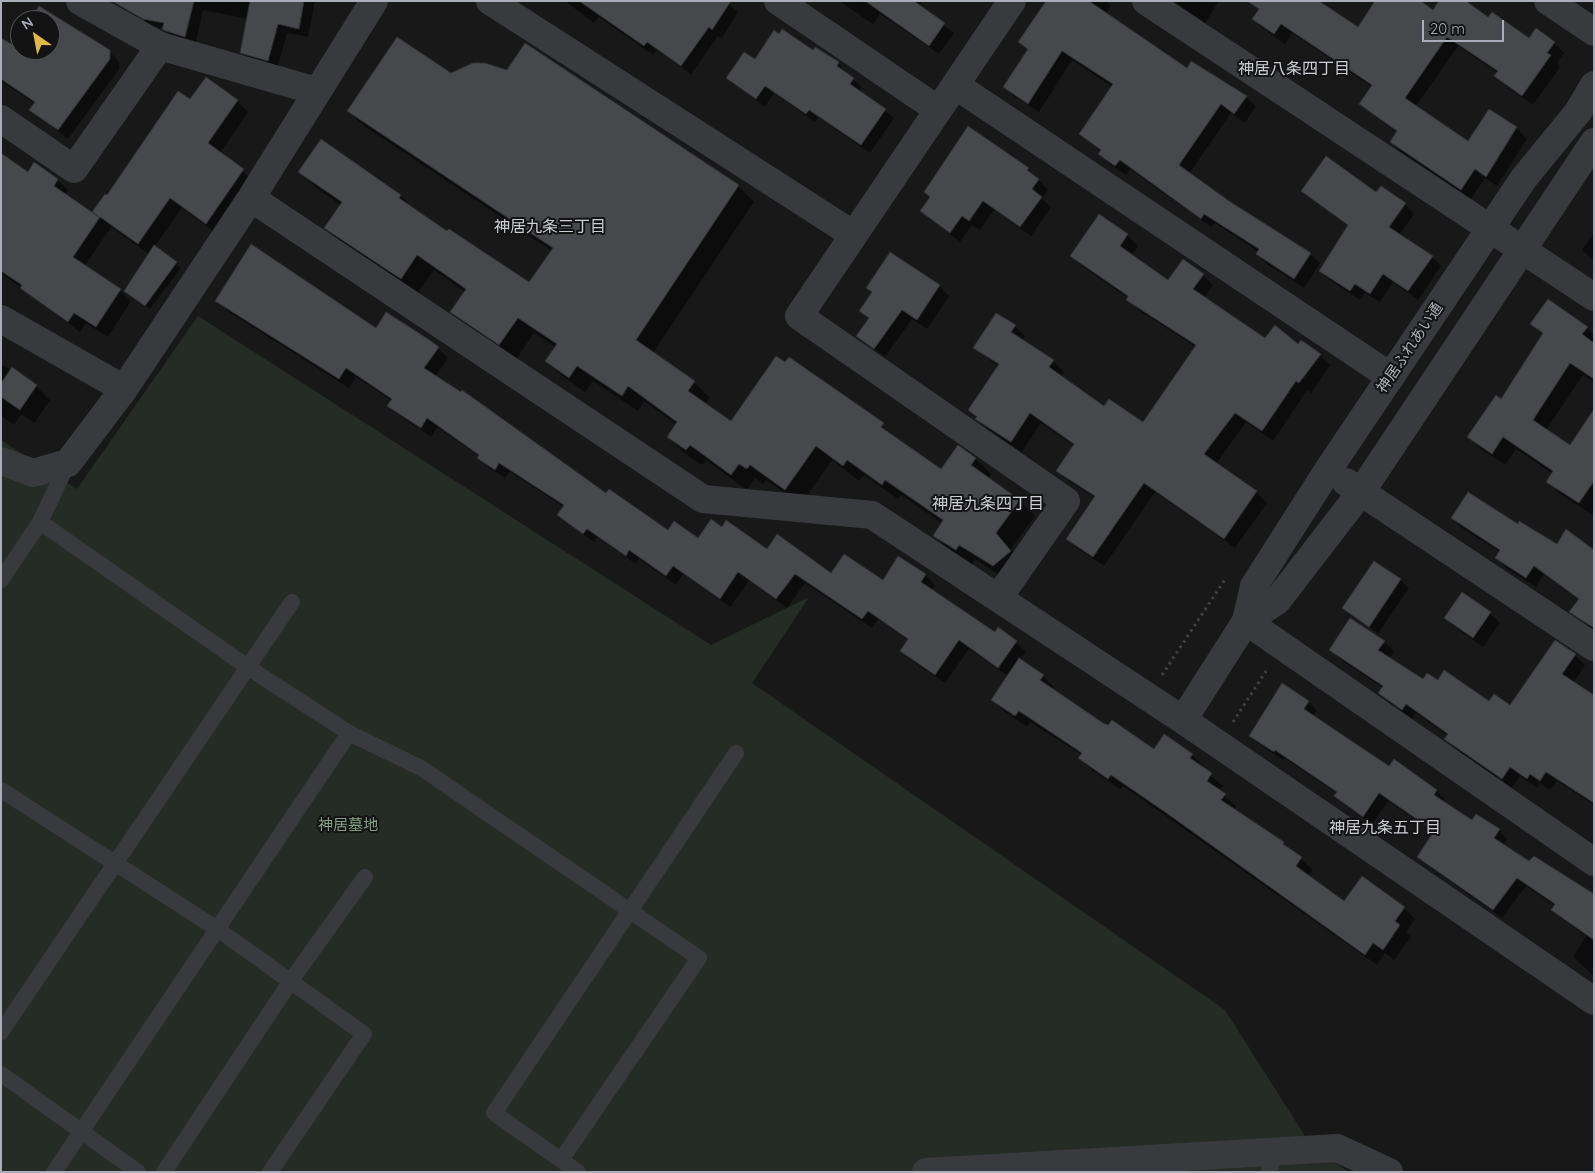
<!DOCTYPE html>
<meta charset="utf-8">
<style>
body{margin:0}
#map{position:relative;width:1595px;height:1173px;overflow:hidden;background:#181819;font-family:Quicksand,sans-serif}
canvas{display:block}
.frame{position:absolute;inset:0;border:2px solid #abaeb8;pointer-events:none}
.north{position:absolute;left:10px;top:10px;width:50px;height:50px;box-sizing:border-box;background:#131314;border:1px solid #505156;border-radius:50%;rotate:327deg;font-size:14px;font-weight:700;line-height:20px;text-align:center;color:#abaeb8}
.north::after{content:'';display:block;margin:auto;width:18px;height:22px;background:#e0b54a;clip-path:polygon(50% 0,100% 100%,50% 72%,0 100%)}
.scale{position:absolute;left:1422px;top:20px;width:82px;height:22px;box-sizing:border-box;border:2px solid #abaeb8;border-top:0;padding-left:6px;font-size:15px;line-height:18px;white-space:nowrap;color:#abaeb8;-webkit-text-stroke:4px #131314;paint-order:stroke}
</style>
<div id="map">
<canvas width="1595" height="1173"></canvas>
<div class="frame"></div>
<div class="north">N</div>
<div class="scale">20 m</div>
</div>
<script>
const c = document.querySelector('canvas').getContext('2d');
c.lineJoin = 'round';
function fillPath(path, color) {
  c.fillStyle = color;
  c.fill(path, 'evenodd');
}
function shape(rows) {
  const path = new Path2D();
  for (const r of rows) {
    path.moveTo(r[0], r[1]);
    for (let i = 2; i < r.length; i += 2) path.lineTo(r[i], r[i + 1]);
  }
  return path;
}
function trace(path, color, width, dash) {
  c.strokeStyle = color;
  c.lineWidth = width;
  c.lineCap = dash ? 'butt' : 'round';
  c.setLineDash(dash || []);
  c.stroke(path);
}
function drawText(font, color, halo, rows, align = 'center') {
  c.font = font + ' Quicksand,"Noto Sans JP",sans-serif';
  c.lineWidth = 4;
  c.setLineDash([]);
  c.textBaseline = 'middle';
  c.strokeStyle = halo;
  c.fillStyle = color;
  for (const [text, x, y, turn = 0] of rows) {
    c.save();
    c.translate(x, y);
    c.rotate((+turn || 0) * Math.PI / 180);
    c.textAlign = isNaN(turn) ? turn : align;
    if (halo) c.strokeText(text, 0, 0);
    c.fillText(text, 0, 0);
    c.restore();
  }
}
fillPath(shape([
 [198,316,711,645,809,597,752,683,1225,1010,1312,1147,1349,1172,1,1172,1,440,77,489]
]), '#242c25');
fillPath(shape([
 [142,1,315,1,308,37,287,33,277,69,251,62,241,52,248,19,203,10,195,46,173,38,164,29,148,24,139,15],
 [565,1,726,1,738,12,722,38,718,36,691,74,657,50,653,55,599,17,594,23],
 [839,1,922,1,919,7,954,33,939,54,880,14,873,24],
 [1046,1,1106,1,1111,6,1105,14,1187,70,1246,97,1256,106,1245,123,1231,113,1189,174,1228,202,1310,254,1320,263,1304,288,1267,264,1257,254,1259,252,1215,223,1211,227,1130,169,1126,175,1110,164,1100,154,1101,152,1080,134,1113,87,1072,60,1039,112,1015,97,1005,87,1029,50,1020,41],
 [1173,1,1219,1,1205,23],
 [1266,1,1320,1,1358,28,1433,12,1489,19,1530,40,1554,43,1564,53,1557,63,1560,67,1533,105,1506,86,1496,76,1498,73,1458,46,1416,106,1469,142,1489,111,1517,128,1527,139,1497,186,1485,178,1471,199,1401,152,1391,142,1397,133,1360,103,1372,87,1292,33,1285,44,1264,29,1253,19],
 [40,7,109,51,119,62,119,69,68,139,31,110,35,104,1,81,1,46,13,47,20,37,20,50,50,50,50,20,31,20],
 [780,35,838,63,846,72,845,73,862,87,859,91,894,118,870,153,818,117,815,122,774,93,765,107,727,78,755,61],
 [525,45,738,186,754,202,653,353,694,382,710,398,705,404,731,422,863,410,899,440,941,471,975,458,991,474,988,479,1019,501,1035,516,1011,549,1026,567,1009,581,975,559,972,565,950,551,934,535,942,523,901,495,898,499,864,475,859,481,832,460,801,504,766,480,763,484,755,478,747,490,706,460,702,465,684,453,668,437,677,425,644,401,638,411,593,381,585,392,562,376,547,361,556,347,534,333,516,359,467,327,451,311,465,292,434,270,417,294,341,243,325,227,341,205,315,187,300,171,322,141,401,196,414,210,448,233,529,284,552,251,364,126,348,111,451,75,508,71],
 [191,101,237,101,248,112,220,153,254,181,217,234,182,208,154,247,181,268,150,309,125,291,149,254,111,227,84,267,120,290,131,301,108,337,86,323,80,332,1,273,1,155,28,174,57,180,68,190,65,195,97,217,107,197],
 [968,128,1028,169,1048,190,1042,199,1051,207,1031,236,994,210,980,230,972,225,960,242,921,211,931,198],
 [1302,190,1376,194,1405,204,1414,214,1399,235,1432,257,1441,266,1418,300,1393,282,1380,302,1365,293,1360,300,1330,280,1320,271,1348,226],
 [1099,216,1127,235,1138,246,1131,256,1169,281,1203,275,1213,285,1204,298,1265,339,1299,345,1320,355,1330,365,1311,393,1307,390,1273,441,1246,422,1216,464,1256,492,1267,503,1235,548,1155,492,1104,566,1078,549,1068,539,1095,498,1069,481,1058,470,1074,446,1041,423,1022,452,988,430,969,410,999,367,975,348,1015,326,1025,336,1022,341,1053,361,1064,372,1061,376,1105,408,1143,424,1196,347,1138,310,1128,298,1082,266,1072,255],
 [1594,232,1594,261,1582,250],
 [890,253,939,286,949,296,927,329,912,319,885,357,858,336,869,319,860,311,872,293,867,288],
 [217,300,376,330,438,348,448,358,435,377,606,495,668,531,698,539,722,529,767,550,832,575,883,582,899,558,925,575,935,585,931,591,995,633,998,629,1016,642,1026,652,1020,660,1043,676,1054,687,1052,690,1103,724,1154,750,1192,755,1203,766,1202,768,1223,786,1219,791,1236,806,1234,810,1283,843,1313,870,1308,876,1345,903,1404,908,1415,919,1406,932,1411,937,1394,960,1385,953,1377,965,1123,786,1120,789,1091,769,1080,758,1082,755,1030,722,1027,727,1004,711,992,700,1008,676,969,649,945,683,912,661,902,651,909,641,878,619,872,628,805,583,787,608,749,581,730,607,683,574,676,585,639,559,636,564,597,537,594,542,558,515,564,507,510,472,505,478,489,468,480,457,437,427,431,437,399,415,389,406,392,401,356,377,349,388,226,310],
 [1532,324,1587,328,1594,335,1594,382,1583,375,1546,430,1570,447,1594,411,1594,516,1560,494,1548,481,1553,474,1516,449,1505,465,1481,449,1469,437,1501,400,1543,335],
 [1,364,36,386,50,400,34,423,21,414,14,425,1,416],
 [1452,518,1518,525,1557,546,1594,551,1594,630,1571,612,1579,600,1544,574,1536,587,1506,568,1497,558,1500,552,1462,528],
 [1400,580,1409,588,1378,634,1344,607],
 [1490,613,1500,623,1483,647,1456,628,1445,618],
 [1384,642,1394,651,1389,659,1423,681,1438,682,1490,703,1510,707,1575,655,1585,665,1573,683,1594,696,1594,805,1557,781,1550,790,1540,783,1537,788,1520,776,1512,788,1456,749,1446,739,1448,736,1416,713,1412,719,1390,703,1380,693,1383,688,1341,660,1331,650],
 [1308,702,1317,710,1313,716,1389,767,1394,761,1437,791,1445,800,1443,802,1472,822,1499,830,1507,839,1503,846,1530,863,1594,897,1594,976,1573,957,1586,936,1561,918,1552,910,1555,906,1526,886,1502,918,1427,865,1419,856,1435,833,1388,801,1372,824,1345,805,1336,796,1338,794,1284,758,1283,760,1259,744,1250,736]
]), '#0007');
const building = shape([
 [112,1,194,1,185,37,166,31,162,29,164,23,143,19,112,1],
 [250,1,304,1,299,29,278,24,268,61,240,53,250,1],
 [579,1,731,1,712,30,709,27,681,66,647,42,644,46,579,1],
 [865,1,914,1,945,23,929,46,865,1],
 [1046,1,1089,1,1187,68,1191,61,1247,96,1234,114,1221,104,1179,165,1229,201,1311,253,1294,279,1256,254,1259,249,1204,214,1201,219,1120,160,1115,166,1098,154,1101,150,1079,134,1113,84,1062,51,1028,104,1003,87,1028,49,1018,42,1046,1],
 [1247,1,1319,1,1358,27,1375,1,1421,1,1433,10,1439,1,1466,1,1488,17,1492,12,1529,38,1536,28,1555,42,1547,53,1551,55,1522,96,1494,76,1498,71,1447,37,1405,98,1468,141,1489,109,1517,127,1486,177,1475,169,1461,190,1390,142,1397,131,1359,104,1372,85,1281,24,1274,34,1252,19,1259,9,1247,1],
 [39,6,110,50,110,59,58,130,29,110,35,102,1,79,1,38,13,45,20,34,20,50,50,50,50,20,30,20,39,6],
 [782,29,813,50,815,47,839,62,837,66,854,78,850,84,886,109,861,145,809,110,806,114,765,86,756,99,726,78,744,52,755,59,774,30,779,34,782,29],
 [397,37,451,73,473,63,485,63,507,70,525,43,739,185,636,340,695,381,688,391,731,421,776,356,785,362,789,357,864,409,884,423,881,427,941,469,958,445,976,458,971,465,1020,500,996,533,1011,551,993,566,959,545,956,550,933,536,943,520,885,480,882,485,847,460,843,466,816,446,785,490,750,465,747,469,739,464,731,475,690,445,686,450,667,437,677,422,628,386,622,396,577,366,569,378,545,361,557,344,518,318,499,345,450,312,466,289,417,255,401,279,324,228,342,202,298,172,321,139,401,195,399,198,447,231,449,229,529,282,553,248,347,111,397,37],
 [206,77,238,100,208,143,244,169,206,224,170,198,138,244,100,217,73,257,121,289,96,327,74,313,68,322,20,288,22,285,1,271,1,153,28,172,34,162,58,179,54,186,99,217,92,212,105,194,107,195,178,91,190,99,206,77],
 [968,126,1029,168,1027,170,1039,179,1032,189,1042,197,1020,227,983,201,969,221,962,216,950,233,920,211,930,197,924,192,968,126],
 [1326,156,1376,192,1381,186,1406,203,1389,227,1433,256,1408,291,1383,274,1370,294,1355,284,1350,291,1319,271,1348,225,1301,191,1326,156],
 [1099,214,1128,234,1120,246,1168,280,1183,259,1204,274,1193,289,1265,338,1275,325,1298,344,1301,340,1321,354,1299,383,1296,381,1262,431,1235,413,1204,454,1257,491,1224,539,1144,483,1093,557,1066,539,1095,496,1056,471,1074,444,1030,413,1011,442,975,419,977,417,968,410,999,364,973,348,996,313,1016,325,1011,332,1054,360,1049,367,1104,406,1109,399,1143,422,1196,345,1126,300,1128,296,1070,256,1099,214],
 [251,244,376,328,386,312,428,339,439,347,424,368,461,392,462,390,606,493,609,489,668,530,674,521,698,538,711,519,722,527,726,520,767,549,777,534,831,573,844,554,883,580,898,556,926,574,921,582,995,632,998,627,1017,641,998,668,959,640,935,675,900,651,908,639,868,611,862,619,795,574,776,599,738,572,720,599,673,566,666,576,629,550,626,556,587,529,583,534,557,515,564,505,499,463,495,470,477,458,479,455,427,418,421,428,387,406,392,399,346,368,339,379,215,301,251,244],
 [154,245,177,262,145,306,124,291,154,245],
 [890,252,940,285,917,320,902,310,874,349,856,336,869,318,859,311,872,292,866,288,890,252],
 [1548,299,1588,327,1582,334,1594,343,1594,379,1570,363,1533,420,1570,445,1594,409,1594,481,1579,503,1546,482,1553,471,1503,437,1492,454,1467,437,1496,395,1501,399,1543,333,1530,324,1548,299],
 [12,367,37,385,20,410,1,397,1,383,12,367],
 [1468,492,1518,524,1519,521,1557,544,1566,529,1594,550,1594,628,1569,612,1579,599,1534,566,1526,578,1495,558,1500,550,1451,518,1468,492],
 [1374,561,1401,579,1369,627,1342,608,1374,561],
 [1462,592,1491,612,1473,638,1444,618,1462,592],
 [1350,618,1385,641,1378,650,1423,679,1427,673,1438,680,1444,670,1489,701,1494,694,1510,705,1555,640,1576,654,1562,674,1594,695,1594,803,1546,772,1540,781,1530,774,1527,779,1510,767,1502,779,1444,739,1448,734,1406,704,1402,710,1378,693,1383,686,1329,650,1350,618],
 [1019,658,1044,675,1040,680,1103,723,1108,725,1112,720,1154,749,1164,734,1193,754,1190,758,1212,773,1207,781,1226,794,1221,800,1284,842,1283,844,1302,857,1296,866,1344,901,1362,876,1405,907,1395,921,1400,925,1383,950,1373,943,1365,955,1165,812,1111,775,1108,779,1078,758,1082,753,1019,711,1015,716,991,700,1019,658],
 [1282,683,1309,701,1304,709,1350,740,1389,766,1394,759,1437,790,1434,795,1472,820,1476,814,1500,829,1494,838,1529,861,1534,856,1594,894,1594,940,1551,910,1555,904,1517,878,1493,910,1417,857,1434,831,1379,793,1363,817,1334,796,1337,792,1275,750,1274,752,1249,736,1282,683]
]);
fillPath(building, '#47484c');
trace(building, '#323235', 1);
trace(shape([
 [1162,675,1226,578],
 [1233,722,1268,668]
]), '#3f4145', 3, [2.5, 4]);
trace(shape([
 [40,522,249,668,349,733,421,768,699,958,561,1160],
 [1,580,40,522,68,463],
 [1,790,216,928,364,1034,270,1172],
 [1,1032,292,602],
 [1,1074,138,1172],
 [54,1172,349,733],
 [164,1172,290,982,365,877],
 [578,1172,494,1113,736,753],
 [1269,1172,1275,1151]
]), '#393a3e', 16);
trace(shape([
 [80,1,160,46,316,91],
 [490,1,854,235],
 [778,1,937,109],
 [1146,1,1594,297],
 [1548,1,1594,32],
 [955,85,1391,377],
 [1,119,74,169,160,46],
 [251,198,703,499,872,515,1183,720,1594,1001],
 [1,319,124,389],
 [1,461,33,473,68,463,124,389,251,198,374,1],
 [1346,482,1594,647],
 [999,597,1066,501,799,316,1012,1],
 [1246,621,1277,601,1361,492,1594,142],
 [1246,621,1594,862],
 [1183,720,1246,621,1254,586,1328,470,1524,178,1578,112,1594,85],
 [926,1172,1337,1148,1389,1172]
]), '#393a3e', 28);
drawText('15px', '#abaeb8', '#131314', [
 ["神居ふれあい通",1410,348,-56]
]);
drawText('15px', '#84a188', '#131314', [
 ["神居墓地",348,825]
]);
drawText('16px', '#ccced4', '#131314', [
 ["神居八条四丁目",1294,69],
 ["神居九条三丁目",550,227],
 ["神居九条四丁目",988,504],
 ["神居九条五丁目",1385,828]
]);
</script>
